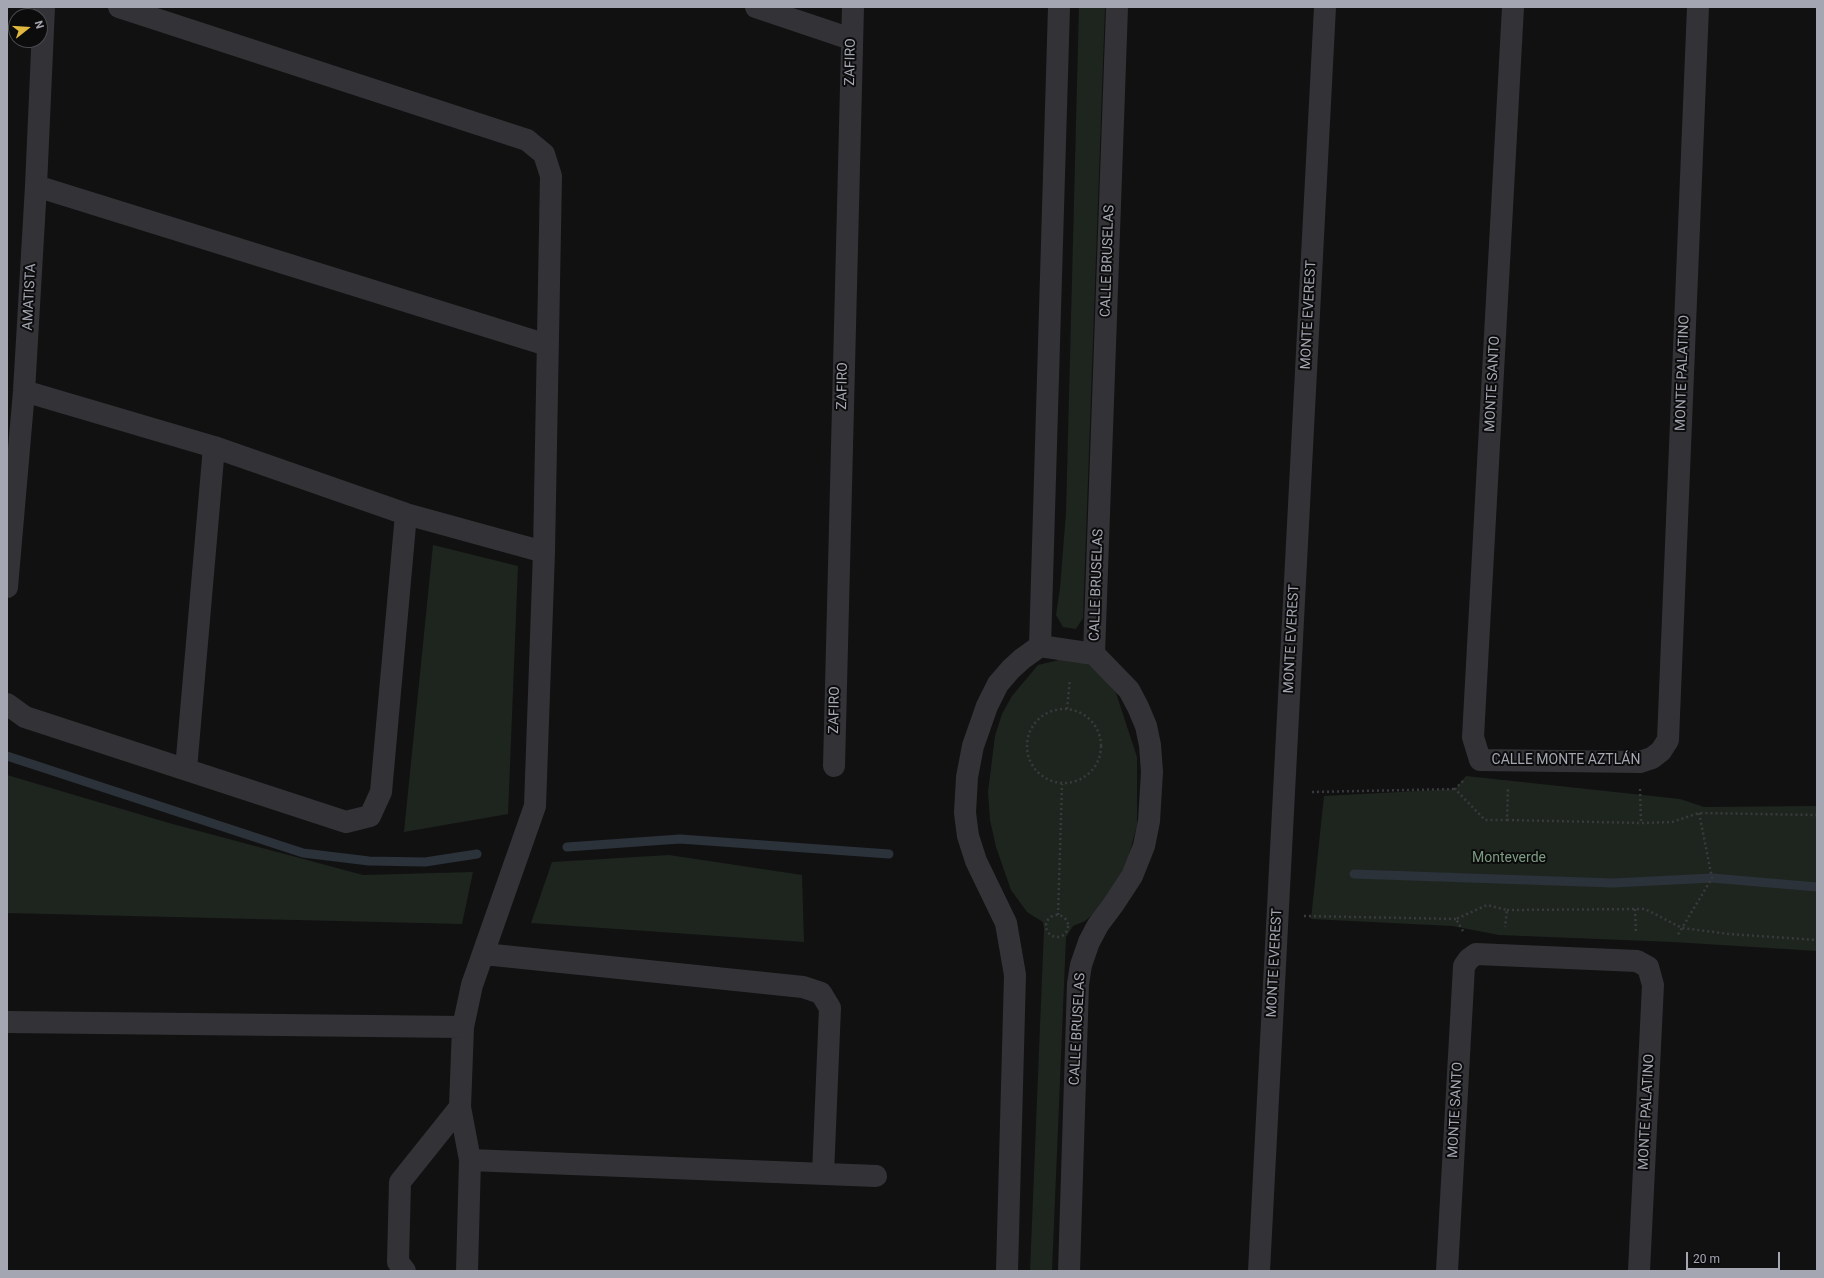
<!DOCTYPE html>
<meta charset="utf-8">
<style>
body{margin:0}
#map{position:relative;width:1824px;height:1278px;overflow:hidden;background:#111112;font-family:Roboto,sans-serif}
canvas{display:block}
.frame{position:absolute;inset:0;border:8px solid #a4a7b2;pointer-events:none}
.north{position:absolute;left:8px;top:8px;width:40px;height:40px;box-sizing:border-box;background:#0c0c0d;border:1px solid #494a4f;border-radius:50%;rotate:73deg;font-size:11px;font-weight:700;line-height:16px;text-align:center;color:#a4a7b2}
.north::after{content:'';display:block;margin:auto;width:14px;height:18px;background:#dfb83d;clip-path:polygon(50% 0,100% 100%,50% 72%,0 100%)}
.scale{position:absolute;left:1686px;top:1252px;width:94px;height:18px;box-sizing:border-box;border:2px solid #a4a7b2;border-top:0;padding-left:5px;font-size:12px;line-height:14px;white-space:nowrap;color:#a4a7b2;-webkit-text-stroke:3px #0c0c0d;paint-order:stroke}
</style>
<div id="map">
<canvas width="1824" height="1278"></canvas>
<div class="frame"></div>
<div class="north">N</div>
<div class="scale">20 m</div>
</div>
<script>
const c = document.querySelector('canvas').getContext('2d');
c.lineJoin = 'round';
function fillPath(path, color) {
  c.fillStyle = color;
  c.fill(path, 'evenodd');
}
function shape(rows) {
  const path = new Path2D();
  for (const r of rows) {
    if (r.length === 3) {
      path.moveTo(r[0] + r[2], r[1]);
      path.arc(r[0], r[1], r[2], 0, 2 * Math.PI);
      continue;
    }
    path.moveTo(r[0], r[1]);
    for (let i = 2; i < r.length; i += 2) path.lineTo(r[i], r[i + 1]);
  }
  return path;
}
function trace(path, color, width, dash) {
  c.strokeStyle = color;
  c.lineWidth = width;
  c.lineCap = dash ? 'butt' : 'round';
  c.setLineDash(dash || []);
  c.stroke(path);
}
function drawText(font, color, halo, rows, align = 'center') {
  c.font = font + ' Roboto,sans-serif';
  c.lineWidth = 4;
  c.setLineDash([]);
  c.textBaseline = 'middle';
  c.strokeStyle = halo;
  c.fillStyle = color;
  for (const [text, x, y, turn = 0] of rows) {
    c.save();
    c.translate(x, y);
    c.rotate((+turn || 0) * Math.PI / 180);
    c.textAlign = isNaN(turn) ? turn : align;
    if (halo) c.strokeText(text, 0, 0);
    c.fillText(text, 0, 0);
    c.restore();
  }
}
fillPath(shape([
 [1079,7,1105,7,1083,618,1076,629,1063,627,1056,615,1060,588,1066,513],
 [433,545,518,566,508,814,404,832],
 [1067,658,1087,663,1101,674,1116,693,1137,757,1137,825,1128,858,1116,885,1102,907,1085,921,1073,926,1066,937,1052,1271,1030,1271,1044,929,1043,922,1027,912,1011,890,996,847,990,820,988,792,995,736,1002,714,1012,696,1038,665],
 [7,775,169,823,363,875,473,872,462,924,7,913],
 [1466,776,1680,799,1704,807,1817,806,1817,951,1673,942,1499,935,1452,926,1311,919,1324,796,1455,789],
 [669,855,802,875,804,942,531,923,552,862]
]), '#1e251f');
trace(shape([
 [7,756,303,853,369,861,425,862,477,854],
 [567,847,680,839,889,854],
 [1354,874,1613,883,1712,878,1817,887]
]), '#2c323a', 9);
trace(shape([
 [1064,746,37],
 [1067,709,1070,679],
 [1463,781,1455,789,1485,820,1507,820,1508,787],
 [1640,789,1641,823,1672,822,1699,813,1817,815],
 [1312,792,1455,789],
 [1699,813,1712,878,1682,928,1729,934,1817,940],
 [1507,820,1641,823],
 [1635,909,1636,934],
 [1507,910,1645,909,1682,928,1677,936],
 [1058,915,1062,784],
 [1057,926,11],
 [1304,916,1456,919],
 [1463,931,1456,919,1487,905,1507,910,1505,927]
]), '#393a3e', 2.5, [2, 3]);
trace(shape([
 [119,7,527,140,544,154,551,176,544,552,535,806,472,985,463,1027,460,1107,470,1160,467,1271],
 [756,7,851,39],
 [1513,7,1473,737,1480,760,1640,762,1652,758,1661,751,1668,740,1698,7],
 [36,186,547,345],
 [24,391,214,447,406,514,544,552],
 [7,587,24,391,36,186,44,7],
 [1040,646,1094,654],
 [7,704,25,717,346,822,370,816,381,792,406,514],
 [834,766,853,7],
 [186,769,214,447],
 [484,954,803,987,821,993,830,1008,823,1174],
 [7,1022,463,1027],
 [470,1160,876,1176],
 [405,1271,398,1262,400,1182,460,1107],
 [1007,1271,1015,975,1006,923,976,861,968,836,965,813,967,777,973,746,987,706,998,684,1011,669,1022,659,1040,646,1059,7],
 [1069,1271,1078,984,1081,965,1089,942,1098,925,1113,905,1132,876,1144,846,1149,821,1152,772,1150,745,1146,726,1138,707,1129,690,1094,654,1117,7],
 [1259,1271,1325,7],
 [1447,1271,1464,966,1469,959,1476,954,1637,961,1648,967,1653,985,1639,1271]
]), '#333337', 22);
drawText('14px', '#a4a7b2', '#0c0c0d', [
 ["ZAFIRO",851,62,-89],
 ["CALLE BRUSELAS",1108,261,-88],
 ["AMATISTA",30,297,-87],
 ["MONTE EVEREST",1309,315,-87],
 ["MONTE PALATINO",1683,373,-88],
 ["MONTE SANTO",1493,384,-87],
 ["ZAFIRO",843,386,-89],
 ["CALLE BRUSELAS",1097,585,-88],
 ["MONTE EVEREST",1292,639,-87],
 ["ZAFIRO",835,710,-89],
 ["CALLE MONTE AZTLÁN",1566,760],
 ["MONTE EVEREST",1275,963,-87],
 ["CALLE BRUSELAS",1078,1029,-87],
 ["MONTE SANTO",1456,1110,-87],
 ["MONTE PALATINO",1647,1112,-87]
]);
drawText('14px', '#7c9b81', '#0c0c0d', [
 ["Monteverde",1509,858]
]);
</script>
